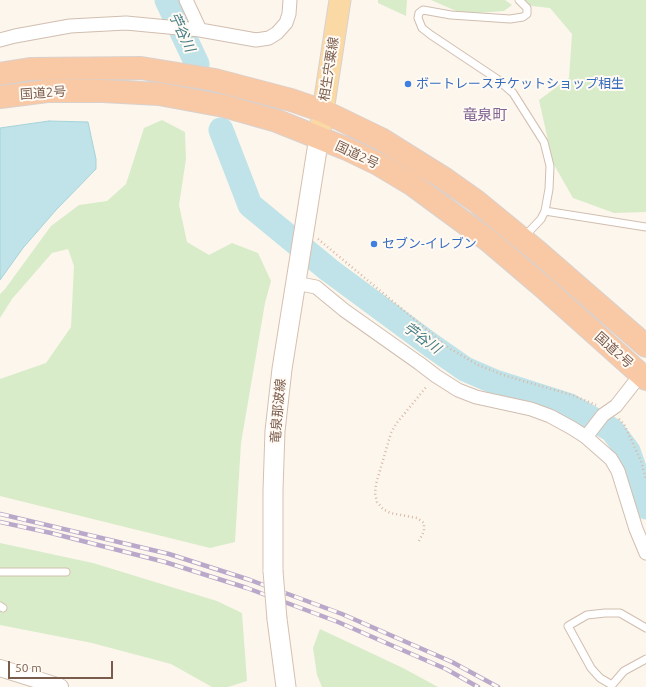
<!DOCTYPE html>
<meta charset="utf-8">
<style>
body{margin:0}
#map{position:relative;width:646px;height:687px;overflow:hidden;background:#fdf6ec;font-family:Ubuntu,sans-serif}
canvas{display:block}
.scale{position:absolute;left:8px;top:661px;width:105px;height:18px;box-sizing:border-box;border:2px solid #7a5c4d;border-top:0;padding-left:5px;font-size:12px;line-height:14px;white-space:nowrap;color:#7a5c4d;-webkit-text-stroke:3px #fffaf3;paint-order:stroke}
</style>
<div id="map">
<canvas width="646" height="687"></canvas>
<div class="scale">50 m</div>
</div>
<script>
const c = document.querySelector('canvas').getContext('2d');
c.lineJoin = 'round';
function fillPath(path, color) {
  c.fillStyle = color;
  c.fill(path, 'evenodd');
}
function shape(rows) {
  const path = new Path2D();
  for (const r of rows) {
    path.moveTo(r[0], r[1]);
    for (let i = 2; i < r.length; i += 2) path.lineTo(r[i], r[i + 1]);
  }
  return path;
}
function trace(path, color, width, dash) {
  c.strokeStyle = color;
  c.lineWidth = width;
  c.lineCap = dash ? 'butt' : 'round';
  c.setLineDash(dash || []);
  c.stroke(path);
}
function drawText(font, color, halo, rows, align = 'center') {
  c.font = font + ' Ubuntu,"Noto Sans JP",sans-serif';
  c.lineWidth = 4;
  c.setLineDash([]);
  c.textBaseline = 'middle';
  c.strokeStyle = halo;
  c.fillStyle = color;
  for (const [text, x, y, turn = 0] of rows) {
    c.save();
    c.translate(x, y);
    c.rotate((+turn || 0) * Math.PI / 180);
    c.textAlign = isNaN(turn) ? turn : align;
    if (halo) c.strokeText(text, 0, 0);
    c.fillText(text, 0, 0);
    c.restore();
  }
}
fillPath(shape([
 [378,0,407,0,406,16,378,3],
 [431,0,505,0,512,5,504,11,463,14],
 [519,0,646,0,646,212,614,213,573,198,553,163,539,100,569,78,572,34,550,8,523,5],
 [162,120,185,132,186,159,179,205,187,242,209,255,232,243,258,253,271,281,265,303,241,443,235,542,210,548,0,496,0,379,46,363,71,327,74,266,68,249,52,253,12,299,0,318,0,294,5,289,51,226,79,205,107,201,126,184,144,128],
 [0,543,93,563,217,601,242,613,247,681,228,687,212,687,171,664,92,643,0,625],
 [320,629,403,668,438,687,322,687,317,675,313,648]
]), '#d8ecc9');
const water = shape([
 [49,121,88,122,96,159,96,169,56,210,23,248,0,280,0,128,49,121]
]);
fillPath(water, '#bfe3e8');
trace(water, '#a5d3da', 1);
trace(shape([
 [167,0,197,64],
 [221,130,250,205,329,270,432,346,465,369,495,382,570,406,612,430,628,451,642,491,646,507]
]), '#bfe3e8', 25);
const service = shape([
 [519,0,527,8,527,14,523,17,510,19,451,15,423,10,419,13,418,18,422,28,431,35,497,79,513,93,544,142,550,166,549,189,545,211,541,219,524,237],
 [545,211,646,227],
 [0,572,66,572],
 [0,606,3,608],
 [646,628,620,613,605,613,587,615,568,626,591,668,600,678,612,685,624,671,646,659]
]);
const minor = shape([
 [186,0,200,30],
 [0,40,15,36,70,26,126,23,200,30,256,40,269,38,277,33,286,23,289,14,290,0],
 [295,283,316,287,344,310,419,363,436,376,458,390,476,397,531,409,550,416,572,428,586,437,611,459,618,471,636,529,646,553],
 [586,437,603,415,616,406,641,374]
]);
const tertiary = shape([
 [0,668,60,687]
]);
const secondary = shape([
 [273,571,273,490,275,431,282,369,319,137],
 [277,619,286,687]
]);
const primary = shape([
 [319,137,340,0]
]);
const trunk = shape([
 [0,74,30,69,141,68,215,80,291,100,323,111,381,139,445,179,476,201,537,251,646,346],
 [0,97,47,91,103,91,159,94,224,106,277,121,347,149,378,164,413,185,489,241,543,287,646,379]
]);
trace(service, '#d1beb0', 9);
trace(minor, '#d1beb0', 15);
trace(tertiary, '#d1beb0', 18);
trace(secondary, '#d6c0b0', 21);
trace(primary, '#dad1cd', 23);
trace(trunk, '#dad1cd', 24);
trace(shape([
 [318,239,449,348,478,365,506,376,572,395,596,405],
 [619,419,624,424,630,437,641,461,646,480],
 [419,541,424,531,424,523,417,518,390,513,383,509,377,502,375,493,376,484,391,433,396,424,427,386]
]), '#d9b8a5', 2.5, [1, 3]);
trace(service, '#fff', 7);
trace(minor, '#fff', 13);
trace(tertiary, '#fff', 16);
trace(secondary, '#fff', 19);
trace(primary, '#fbd9a5', 21);
trace(trunk, '#f9c8a4', 22);
const rail = shape([
 [0,514,169,554,250,580,342,614,452,662,498,687],
 [0,522,51,533,165,562,247,588,338,622,446,669,478,687]
]);
trace(rail, '#b9a8c9', 4.5);
trace(rail, '#fffaf3', 3, [9]);
const secondaryBridge = shape([
 [273,571,277,619]
]);
trace(secondaryBridge, '#d6c0b0', 21, []);
trace(secondaryBridge, '#fff', 19);
for (const [x, y, r, color] of [
 [408,84,4,"#3f7fe0"],
 [374,244,4,"#3f7fe0"]
]) {
  const dot = new Path2D();
  dot.arc(x, y, r, 0, 2 * Math.PI);
  c.fillStyle = color;
  c.fill(dot);
  trace(dot, '#fffaf3', 1.5);
}
drawText('13px', '#7a5c4d', '#fffaf3', [
 ["相生宍粟線",329,69,-81],
 ["国道2号",43,93,-4],
 ["国道2号",357,155,25],
 ["国道2号",614,350,42],
 ["竜泉那波線",278,411,-85]
]);
drawText('13px', '#366cbe', '#fffaf3', [
 ["ボートレースチケットショップ相生",416,84],
 ["セブン-イレブン",382,244]
], 'left');
drawText('italic 14px', '#437c86', '#fffaf3', [
 ["苧谷川",182,32,65],
 ["苧谷川",422,338,36]
]);
drawText('15px', '#846695', '#fffaf3', [
 ["竜泉町",485,115]
]);
</script>
